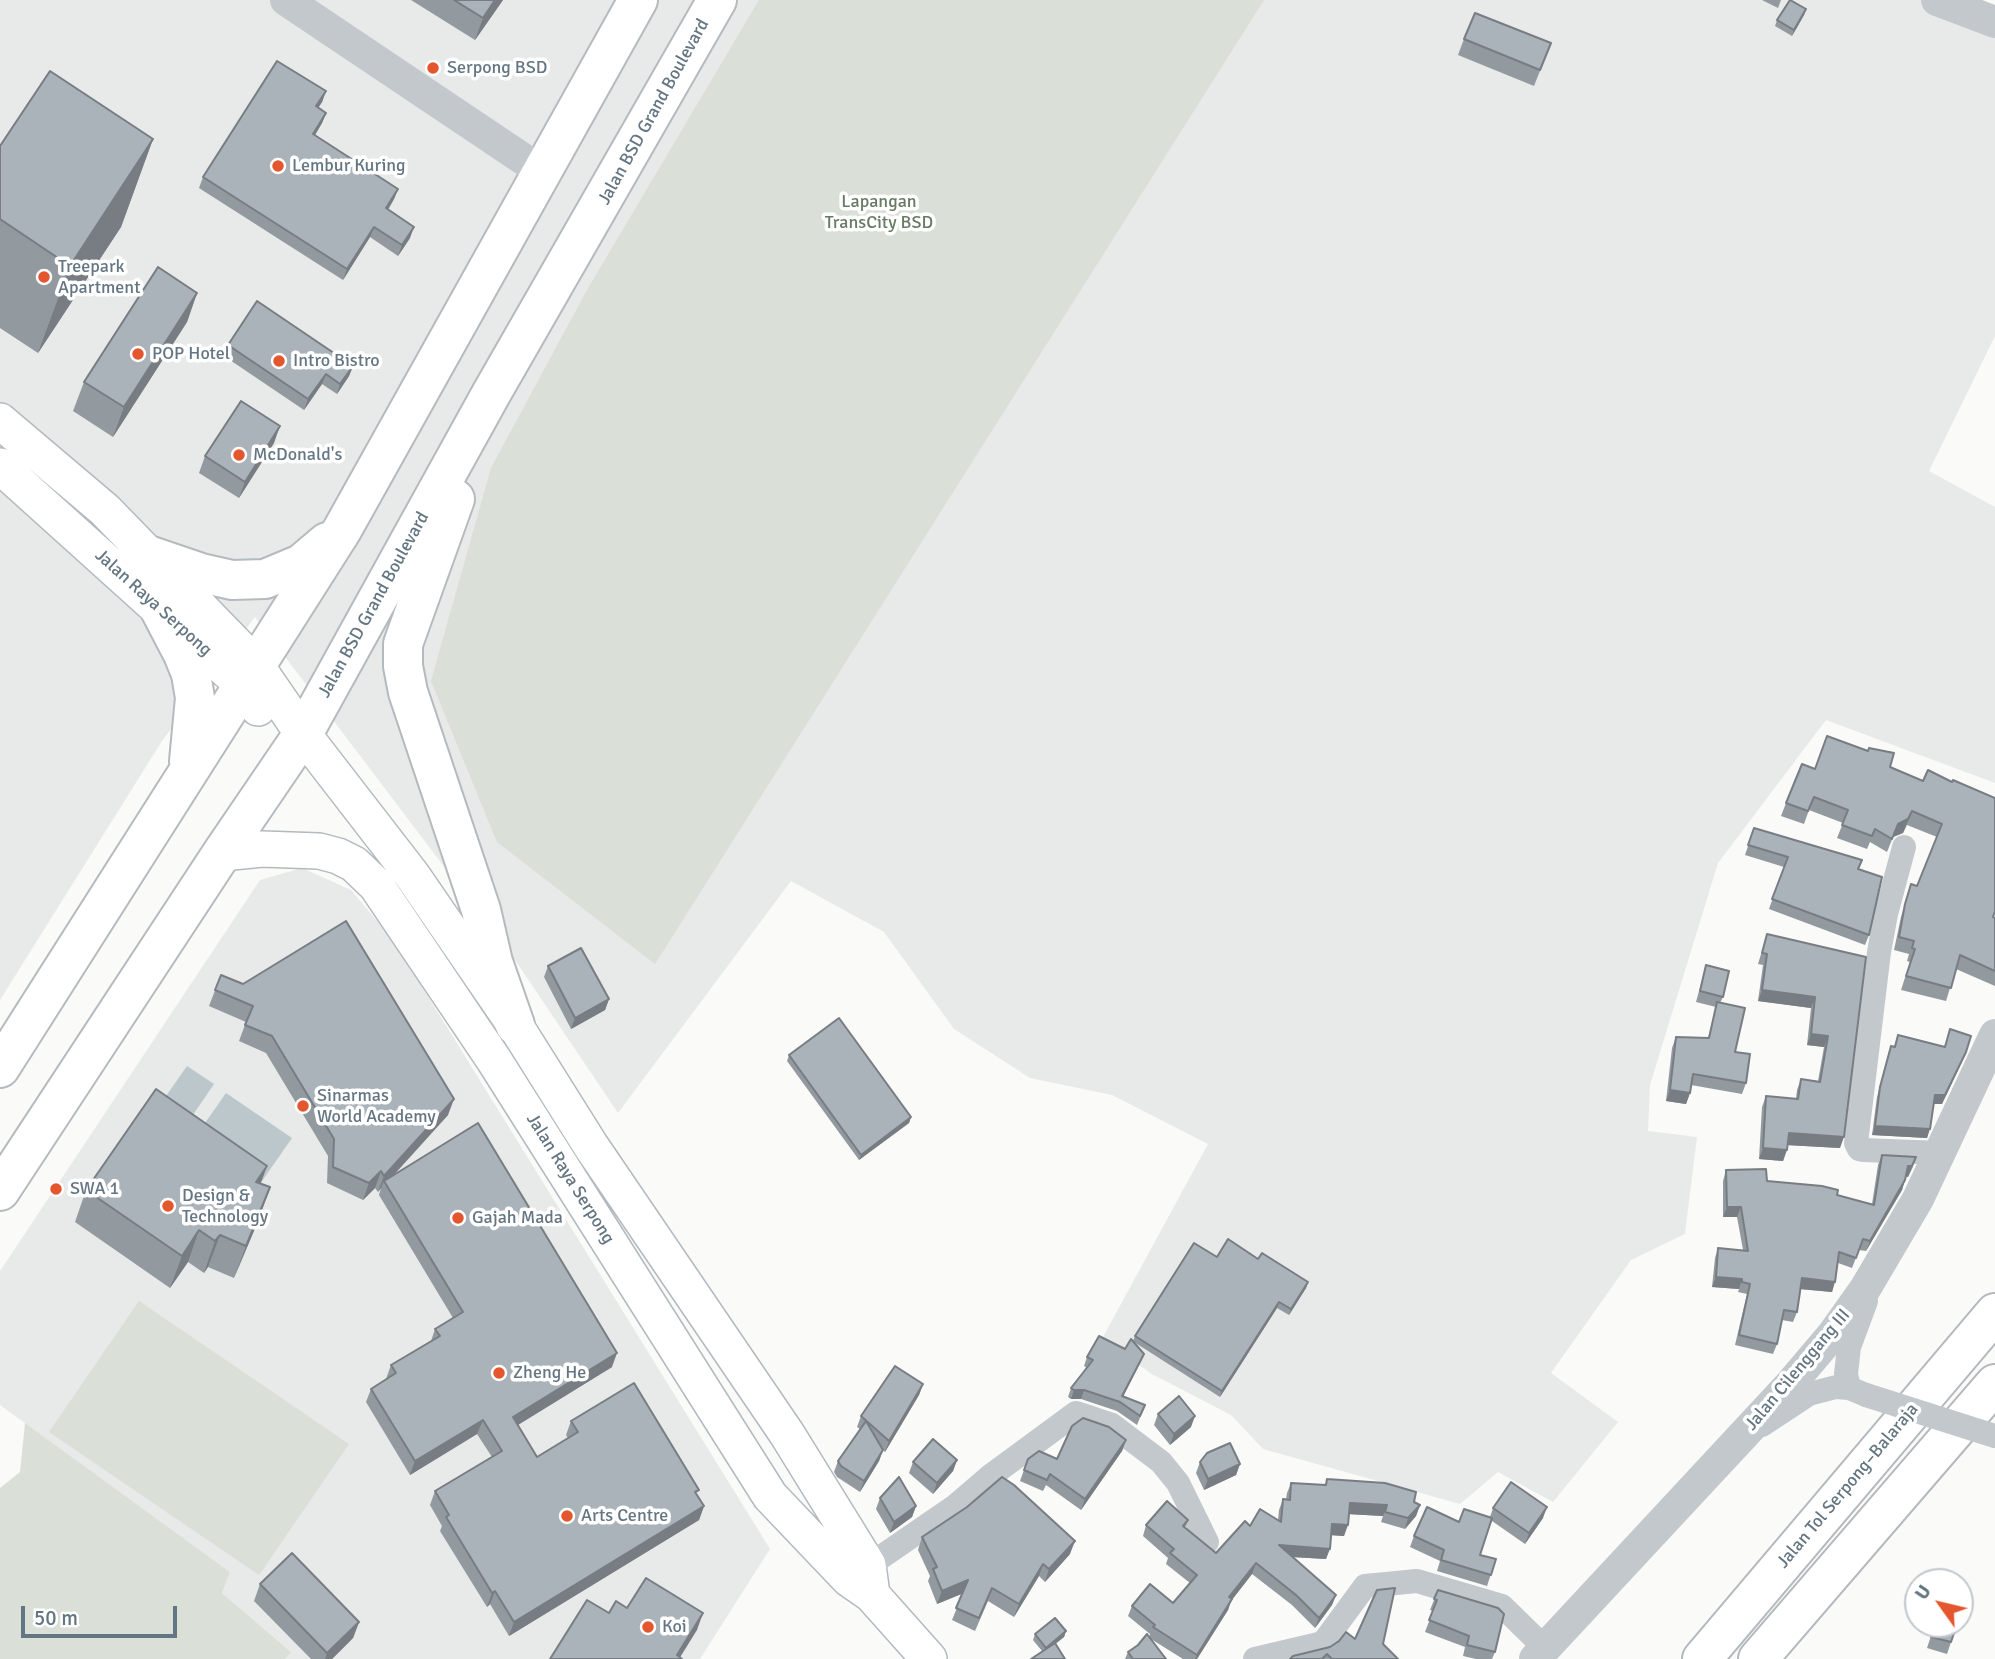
<!DOCTYPE html>
<meta charset="utf-8">
<style>
body{margin:0}
#map{position:relative;width:1995px;height:1659px;overflow:hidden;background:#fafaf8;font-family:Signika,sans-serif}
canvas{display:block}
.north{position:absolute;left:1904px;top:1568px;width:70px;height:70px;box-sizing:border-box;background:#fff;border:2px solid #c1c8cd;border-radius:50%;rotate:304deg;font-size:19px;font-weight:700;line-height:28px;text-align:center;color:#657683}
.north::after{content:'';display:block;margin:auto;width:24px;height:32px;background:#e4572e;clip-path:polygon(50% 0,100% 100%,50% 72%,0 100%)}
.scale{position:absolute;left:21px;top:1606px;width:156px;height:32px;box-sizing:border-box;border:4px solid #657683;border-top:0;padding-left:9px;font-size:21px;line-height:24px;white-space:nowrap;color:#657683;-webkit-text-stroke:5px #fff;paint-order:stroke}
</style>
<div id="map">
<canvas width="1995" height="1659"></canvas>
<div class="north">U</div>
<div class="scale">50 m</div>
</div>
<script>
const c = document.querySelector('canvas').getContext('2d');
c.lineJoin = 'round';
function fillPath(path, color) {
  c.fillStyle = color;
  c.fill(path, 'evenodd');
}
function shape(rows) {
  const path = new Path2D();
  for (const r of rows) {
    path.moveTo(r[0], r[1]);
    for (let i = 2; i < r.length; i += 2) path.lineTo(r[i], r[i + 1]);
  }
  return path;
}
function trace(path, color, width, dash) {
  c.strokeStyle = color;
  c.lineWidth = width;
  c.lineCap = dash ? 'butt' : 'round';
  c.setLineDash(dash || []);
  c.stroke(path);
}
function drawText(font, color, halo, rows, align = 'center') {
  c.font = font + ' Signika,sans-serif';
  c.lineWidth = 7;
  c.setLineDash([]);
  c.textBaseline = 'middle';
  c.strokeStyle = halo;
  c.fillStyle = color;
  for (const [text, x, y, turn = 0] of rows) {
    c.save();
    c.translate(x, y);
    c.rotate((+turn || 0) * Math.PI / 180);
    c.textAlign = isNaN(turn) ? turn : align;
    if (halo) c.strokeText(text, 0, 0);
    c.fillText(text, 0, 0);
    c.restore();
  }
}
fillPath(shape([
 [0,0,1935,0,1995,23,1995,336,1929,471,1995,507,1995,783,1826,720,1718,863,1650,1085,1648,1131,1697,1137,1685,1234,1631,1260,1551,1373,1618,1422,1553,1502,1498,1472,1460,1504,1263,1449,1231,1415,1150,1373,1103,1337,1208,1144,1112,1095,1030,1078,954,1029,884,932,791,881,618,1113,517,963,255,617,162,741,0,1000],
 [302,868,351,890,393,940,770,1549,700,1659,285,1659,290,1651,222,1593,230,1572,0,1405,0,1271,260,880]
]), '#e8e9e9');
fillPath(shape([
 [759,0,1264,0,655,964,497,842,431,681,491,468,587,290],
 [139,1301,349,1444,259,1575,49,1432],
 [25,1423,230,1572,222,1593,291,1652,285,1659,0,1659,0,1488,20,1472]
]), '#dadfd7');
fillPath(shape([
 [187,1066,214,1084,184,1128,157,1109],
 [226,1093,292,1138,262,1181,196,1136]
]), '#bbc7cb');
const secondary = shape([
 [0,421,105,510,255,664,303,734,412,875,515,1025,591,1146,787,1434,868,1565,872,1595],
 [0,466,243,685,258,708],
 [222,853,262,849,319,851,338,856,354,864,376,885,494,1060,770,1496,849,1579,872,1595,929,1659]
]);
const primary = shape([
 [455,499,403,644,403,666,408,692,481,910,493,962,515,1025],
 [151,556,201,573,232,580,265,579,301,564,327,542],
 [160,610,183,654,191,674,195,698,189,761],
 [0,1068,342,530,638,0],
 [0,1191,222,853,303,734,491,394,717,0]
]);
const motorway = shape([
 [1702,1659,1995,1313],
 [1758,1659,1995,1384]
]);
trace(secondary, '#b3babf', 38);
trace(primary, '#b5babe', 42);
trace(motorway, '#b4b9bd', 42);
trace(shape([
 [1904,847,1886,914,1879,952,1856,1143,1859,1149,1863,1150,1940,1153],
 [1849,1388,1846,1374,1849,1347,1866,1301],
 [1762,1425,1809,1394,1836,1387,1849,1388,1866,1395],
 [855,1575,954,1507,989,1477,1076,1413,1112,1425,1161,1462,1178,1483,1207,1542],
 [1255,1659,1323,1643,1365,1586,1417,1581,1502,1606,1545,1648]
]), '#c3c8cc', 24);
trace(shape([
 [286,0,541,171],
 [1937,0,1995,22],
 [1535,1659,1788,1387,1833,1334,1865,1289,1918,1199,1995,1035]
]), '#c3c8cc', 32);
trace(secondary, '#fff', 35);
trace(primary, '#fff', 38);
trace(motorway, '#fff', 38);
trace(shape([
 [1866,1395,1995,1436]
]), '#c3c8cc', 24);
fillPath(shape([
 [411,0,503,0,475,40],
 [1762,0,1781,0,1778,8],
 [1806,9,1804,15,1792,36,1775,26,1777,20],
 [1464,39,1551,43,1534,86,1458,55],
 [326,91,322,102,318,108,326,113,322,123,315,135,398,189,394,199,388,210,410,238,398,256,370,237,343,280,199,188,203,177],
 [153,139,121,227,38,353,0,328,0,146],
 [197,293,187,322,113,437,73,411,84,382],
 [228,345,353,366,349,376,337,394,322,384,304,410,224,356],
 [274,443,239,498,199,473,205,456],
 [1890,767,1923,781,1952,782,1995,798,1995,913,1993,917,1995,918,1995,986,1956,969,1946,1001,1901,990,1910,962,1907,961,1909,954,1894,950,1901,917,1911,884,1917,886,1937,837,1907,825,1903,833,1893,837,1887,852,1870,842,1867,849,1837,838,1843,823,1809,810,1804,824,1781,816,1786,803,1815,769],
 [1754,828,1859,869,1869,935,1865,945,1769,909,1784,867,1745,855],
 [1767,934,1866,957,1840,1148,1788,1145,1783,1161,1759,1159,1762,1107,1766,1096,1796,1099,1797,1090,1801,1079,1818,1081,1824,1047,1807,1045,1811,1008,1758,1001,1763,965,1758,964],
 [1706,965,1723,997,1720,1003,1746,1083,1742,1094,1691,1085,1690,1093,1686,1104,1666,1101,1672,1048,1676,1037,1708,1038,1716,1007,1696,1002],
 [548,966,609,999,605,1010,571,1029,544,977],
 [221,975,448,1115,394,1175,612,1367,518,1425,537,1457,568,1438,566,1435,571,1421,697,1494,704,1506,699,1520,509,1636,490,1604,487,1607,440,1531,442,1526,430,1505,435,1491,492,1457,477,1434,410,1475,366,1402,371,1389,386,1379,391,1365,431,1341,435,1329,453,1318,379,1195,381,1188,378,1192,375,1188,363,1200,327,1183,328,1156,266,1053,239,1041,246,1022,209,1006],
 [1898,1035,1962,1062,1942,1104,1934,1104,1927,1138,1872,1135,1877,1097,1888,1055,1891,1046,1894,1047],
 [789,1055,911,1117,909,1123,859,1160,787,1061],
 [1882,1155,1913,1167,1908,1177,1906,1176,1902,1190,1866,1251,1859,1250,1852,1268,1838,1263,1832,1292,1801,1289,1797,1312,1793,1322,1782,1320,1777,1344,1773,1354,1735,1345,1747,1294,1738,1292,1739,1289,1712,1287,1715,1258,1718,1248,1743,1250,1737,1217,1723,1217,1723,1181,1726,1170,1767,1181,1837,1195,1872,1204,1878,1165],
 [267,1166,261,1183,259,1219,234,1278,208,1267,204,1273,188,1262,170,1288,75,1222,86,1190],
 [1217,1257,1258,1259,1308,1282,1306,1288,1289,1315,1277,1308,1220,1397,1134,1342,1144,1354,1140,1363,1123,1396,1145,1405,1137,1425,1117,1411,1081,1399,1071,1399,1068,1397,1071,1388,1087,1368,1084,1366,1087,1357,1125,1349,1133,1341,1135,1336],
 [923,1384,919,1395,885,1452,883,1450,879,1461,860,1492,837,1477,834,1472,838,1461,860,1429,857,1427,861,1416],
 [1158,1414,1191,1427,1170,1445,1154,1425],
 [1126,1440,1122,1451,1081,1510,1046,1485,1043,1491,1020,1481,1028,1459,1057,1459],
 [957,1460,953,1471,933,1494,909,1473,913,1462],
 [1200,1462,1240,1464,1236,1475,1204,1490,1196,1473],
 [1327,1479,1414,1502,1420,1505,1416,1516,1405,1529,1381,1522,1383,1516,1349,1514,1344,1536,1331,1535,1326,1559,1292,1557,1336,1595,1332,1605,1315,1628,1292,1605,1252,1574,1231,1601,1228,1610,1197,1659,1183,1659,1151,1639,1166,1659,1125,1659,1128,1652,1149,1637,1150,1634,1128,1616,1132,1606,1173,1603,1190,1583,1166,1564,1168,1558,1143,1536,1146,1525,1188,1520,1185,1528,1216,1553,1250,1526,1278,1520,1279,1510,1283,1499,1286,1499,1287,1493,1291,1483,1325,1485],
 [880,1498,916,1506,912,1517,890,1533,876,1509],
 [1493,1508,1543,1518,1525,1544,1492,1521,1480,1555,1496,1559,1487,1586,1437,1571,1440,1561,1410,1547,1414,1536,1490,1517],
 [922,1537,1070,1554,1045,1582,1039,1576,1014,1617,988,1601,975,1631,952,1620,963,1593,937,1604,928,1581,930,1576,918,1550],
 [260,1584,359,1622,353,1638,332,1659,311,1659,254,1601],
 [1438,1590,1495,1652,1492,1659,1476,1659,1463,1656,1465,1647,1425,1632,1433,1611,1430,1610],
 [1935,1624,1957,1624,1947,1654,1927,1648],
 [1066,1631,1064,1637,1055,1644,1042,1651,1033,1640,1035,1634],
 [1355,1639,1383,1644,1398,1659,1290,1659]
]), '#929a9f');
fillPath(shape([
 [495,0,503,0,475,40,483,18],
 [1806,9,1804,15,1792,36,1794,30],
 [326,91,322,102,312,117,316,106],
 [326,113,322,123,309,145,313,134],
 [153,139,121,227,38,353,70,266],
 [398,189,394,199,382,219,386,208],
 [374,227,370,237,343,280,347,269],
 [414,227,410,238,398,256,402,245],
 [197,293,187,322,113,437,124,407],
 [353,366,349,376,337,394,340,384],
 [326,374,322,384,304,410,308,399],
 [280,426,274,443,239,498,245,482],
 [1912,811,1903,833,1893,837,1887,852,1898,824],
 [1762,990,1815,997,1811,1008,1758,1001],
 [609,999,605,1010,571,1029,575,1018],
 [1811,1034,1828,1036,1824,1047,1807,1045],
 [1966,1052,1942,1104,1932,1104,1935,1095],
 [1670,1090,1690,1093,1686,1104,1666,1101],
 [454,1099,448,1115,386,1183,384,1181,381,1188,378,1192,384,1176],
 [911,1117,909,1123,859,1160,861,1155],
 [1875,1126,1930,1129,1927,1138,1872,1135],
 [1789,1133,1844,1137,1840,1148,1785,1145],
 [1763,1148,1787,1150,1783,1161,1759,1159],
 [1916,1157,1908,1177,1905,1176,1908,1166],
 [267,1166,255,1198,256,1182],
 [381,1171,375,1188,363,1200,369,1183],
 [1905,1180,1902,1190,1866,1251,1870,1241],
 [270,1187,259,1219,234,1278,246,1246],
 [1727,1207,1741,1207,1737,1217,1723,1217],
 [199,1230,188,1262,170,1288,182,1256],
 [220,1235,208,1267,204,1273,215,1241],
 [1716,1277,1742,1279,1739,1289,1712,1287],
 [1802,1278,1835,1282,1832,1292,1799,1289],
 [1308,1282,1306,1288,1289,1315,1291,1309],
 [1279,1302,1277,1308,1220,1397,1222,1391],
 [617,1353,612,1367,508,1431,513,1417],
 [1144,1354,1140,1363,1119,1405,1122,1396],
 [923,1384,919,1395,885,1452,889,1441],
 [1074,1390,1084,1390,1081,1399,1071,1399],
 [1195,1416,1191,1427,1170,1445,1174,1434],
 [483,1420,477,1434,410,1475,415,1461],
 [1126,1440,1122,1451,1081,1510,1085,1499],
 [883,1450,879,1461,860,1492,864,1481],
 [957,1460,953,1471,933,1494,937,1483],
 [1240,1464,1236,1475,1204,1490,1208,1479],
 [1350,1503,1387,1505,1383,1516,1346,1514],
 [1420,1505,1416,1516,1405,1529,1408,1518],
 [704,1506,699,1520,509,1636,514,1622],
 [916,1506,912,1517,890,1533,894,1522],
 [1547,1507,1543,1518,1525,1544,1529,1533],
 [1332,1524,1348,1525,1344,1536,1328,1535],
 [1075,1541,1070,1554,1045,1582,1049,1569],
 [1279,1545,1330,1549,1326,1559,1275,1556],
 [1256,1563,1252,1574,1231,1601,1228,1610,1197,1659,1195,1659,1229,1597],
 [1043,1564,1039,1576,1014,1617,1019,1604],
 [968,1580,964,1593,937,1604,942,1591],
 [495,1591,490,1604,487,1607,492,1593],
 [1336,1595,1332,1605,1315,1628,1319,1618],
 [703,1613,697,1630,679,1659,677,1655],
 [359,1622,353,1638,332,1659,325,1659,327,1653],
 [1066,1631,1064,1637,1044,1653,1046,1648]
]), '#777d82');
const building = shape([
 [454,0,495,0,483,18,454,0],
 [1790,0,1806,9,1794,30,1777,20,1790,0],
 [1475,13,1551,43,1540,70,1464,39,1475,13],
 [277,61,326,91,316,106,326,113,313,134,398,189,386,208,414,227,402,245,374,227,347,269,203,177,277,61],
 [50,71,153,139,70,266,0,219,0,146,50,71],
 [158,267,197,293,124,407,84,382,158,267],
 [257,301,353,366,340,384,326,374,308,399,228,345,257,301],
 [241,401,280,426,245,482,205,456,241,401],
 [1827,736,1868,751,1869,748,1894,753,1890,767,1923,781,1928,770,1952,782,1953,780,1995,798,1995,911,1993,917,1995,918,1995,971,1960,955,1951,988,1906,976,1915,949,1912,948,1914,941,1899,937,1905,904,1911,884,1917,886,1942,824,1912,811,1908,819,1898,824,1892,839,1875,829,1872,836,1842,825,1848,810,1814,797,1808,811,1786,803,1802,764,1815,769,1827,736],
 [1754,828,1862,860,1858,869,1882,877,1869,935,1772,899,1788,857,1748,845,1754,828],
 [346,921,454,1099,384,1176,381,1171,369,1183,333,1167,334,1139,272,1036,245,1025,253,1006,215,990,221,975,243,984,346,921],
 [1767,934,1866,957,1844,1137,1789,1133,1787,1150,1763,1148,1766,1096,1798,1099,1801,1079,1820,1082,1828,1036,1811,1034,1815,997,1762,990,1767,954,1762,953,1767,934],
 [581,948,609,999,575,1018,548,966,581,948],
 [1706,965,1729,971,1723,997,1700,991,1706,965],
 [1717,1002,1745,1008,1735,1052,1750,1054,1746,1083,1693,1074,1690,1093,1670,1090,1676,1037,1709,1038,1717,1002],
 [839,1018,911,1117,861,1155,789,1055,839,1018],
 [1950,1029,1971,1036,1966,1052,1945,1095,1935,1095,1930,1129,1875,1126,1880,1087,1891,1046,1895,1047,1898,1035,1945,1047,1950,1029],
 [156,1089,267,1166,256,1182,270,1187,246,1246,220,1235,215,1241,199,1230,182,1256,86,1190,156,1089],
 [478,1123,617,1353,513,1417,537,1457,578,1432,571,1421,634,1383,699,1490,695,1492,704,1506,514,1622,495,1591,492,1593,446,1517,449,1515,435,1491,502,1451,483,1420,415,1461,371,1389,396,1373,391,1365,440,1336,435,1329,463,1312,384,1181,478,1123],
 [1882,1155,1916,1157,1912,1166,1908,1166,1905,1180,1870,1241,1863,1239,1856,1258,1839,1252,1835,1282,1802,1278,1797,1312,1784,1310,1777,1344,1739,1335,1750,1284,1742,1282,1742,1279,1716,1277,1718,1248,1748,1251,1741,1207,1727,1207,1726,1170,1766,1169,1767,1181,1822,1186,1838,1190,1837,1195,1874,1205,1882,1155],
 [1228,1239,1258,1259,1262,1253,1308,1282,1291,1309,1279,1302,1222,1391,1135,1336,1194,1243,1217,1257,1228,1239],
 [1099,1336,1125,1349,1131,1339,1144,1354,1122,1396,1145,1405,1140,1416,1120,1402,1084,1390,1074,1390,1071,1388,1093,1360,1087,1357,1099,1336],
 [895,1366,923,1384,889,1441,861,1416,895,1366],
 [1179,1396,1195,1416,1174,1434,1158,1414,1179,1396],
 [1083,1418,1109,1427,1126,1440,1085,1499,1050,1474,1047,1480,1024,1470,1028,1459,1039,1451,1057,1459,1072,1426,1083,1418],
 [866,1421,883,1450,864,1481,841,1466,838,1461,866,1421],
 [933,1439,957,1460,937,1483,913,1462,933,1439],
 [1230,1443,1240,1464,1208,1479,1200,1462,1207,1453,1230,1443],
 [899,1477,916,1506,894,1522,880,1498,899,1477],
 [1002,1477,1014,1485,1075,1541,1049,1569,1043,1564,1019,1604,992,1588,979,1618,956,1608,968,1580,942,1591,933,1569,937,1567,922,1537,967,1507,1002,1477],
 [1327,1479,1385,1483,1416,1492,1414,1502,1420,1505,1408,1518,1385,1512,1387,1505,1350,1503,1348,1525,1332,1524,1330,1549,1279,1545,1336,1595,1319,1618,1296,1595,1256,1563,1229,1597,1232,1599,1197,1655,1153,1627,1155,1625,1132,1606,1150,1584,1173,1603,1197,1575,1170,1553,1174,1549,1146,1525,1167,1501,1188,1520,1183,1526,1216,1553,1245,1521,1250,1526,1260,1509,1281,1522,1283,1499,1290,1500,1291,1483,1326,1485,1327,1479],
 [1511,1482,1547,1507,1529,1533,1493,1508,1511,1482],
 [1427,1507,1459,1522,1464,1509,1492,1518,1480,1555,1496,1559,1491,1575,1441,1560,1444,1550,1414,1536,1427,1507],
 [292,1553,359,1622,327,1653,260,1584,292,1553],
 [646,1578,703,1613,677,1655,682,1659,550,1659,587,1600,609,1613,616,1601,627,1608,646,1578],
 [1395,1588,1383,1644,1398,1659,1332,1659,1327,1654,1322,1659,1290,1659,1293,1656,1330,1647,1339,1641,1346,1632,1355,1639,1377,1590,1395,1588],
 [1438,1590,1498,1608,1504,1614,1495,1652,1467,1645,1469,1636,1429,1620,1437,1600,1434,1599,1438,1590],
 [1055,1618,1066,1631,1046,1648,1035,1634,1055,1618],
 [1935,1624,1957,1624,1951,1642,1931,1637,1935,1624],
 [1147,1634,1166,1659,1133,1659,1128,1652,1138,1645,1147,1634],
 [1055,1643,1065,1659,1031,1659,1055,1643]
]);
fillPath(building, '#aab3b9');
trace(building, '#777d82', 2);
for (const [x, y, r, color] of [
 [433,68,7,"#e4572e"],
 [278,166,7,"#e4572e"],
 [44,277,7,"#e4572e"],
 [138,354,7,"#e4572e"],
 [279,361,7,"#e4572e"],
 [239,455,7,"#e4572e"],
 [303,1106,7,"#e4572e"],
 [56,1189,7,"#e4572e"],
 [168,1206,7,"#e4572e"],
 [458,1218,7,"#e4572e"],
 [499,1373,7,"#e4572e"],
 [567,1516,7,"#e4572e"],
 [648,1627,7,"#e4572e"]
]) {
  const dot = new Path2D();
  dot.arc(x, y, r, 0, 2 * Math.PI);
  c.fillStyle = color;
  c.fill(dot);
  trace(dot, '#fff', 2.5);
}
drawText('18px', '#657683', '#fff', [
 ["Serpong BSD",447,68],
 ["Lembur Kuring",292,166],
 ["Treepark",58,267],
 ["Apartment",58,288],
 ["POP Hotel",152,354],
 ["Intro Bistro",293,361],
 ["McDonald's",253,455],
 ["Sinarmas",317,1096],
 ["World Academy",317,1117],
 ["SWA 1",70,1189],
 ["Design &",182,1196],
 ["Technology",182,1217],
 ["Gajah Mada",472,1218],
 ["Zheng He",513,1373],
 ["Arts Centre",581,1516],
 ["Koi",662,1627]
], 'left');
drawText('18px', '#657683', '#fff', [
 ["Jalan BSD Grand Boulevard",654,112,-61],
 ["Jalan Raya Serpong",153,603,42],
 ["Jalan BSD Grand Boulevard",374,605,-61],
 ["Jalan Raya Serpong",570,1179,58],
 ["Jalan Cilenggang III",1798,1370,-50],
 ["Jalan Tol Serpong–Balaraja",1848,1486,-50]
]);
drawText('18px', '#687a64', '#fff', [
 ["Lapangan",879,202],
 ["TransCity BSD",879,223]
]);
</script>
